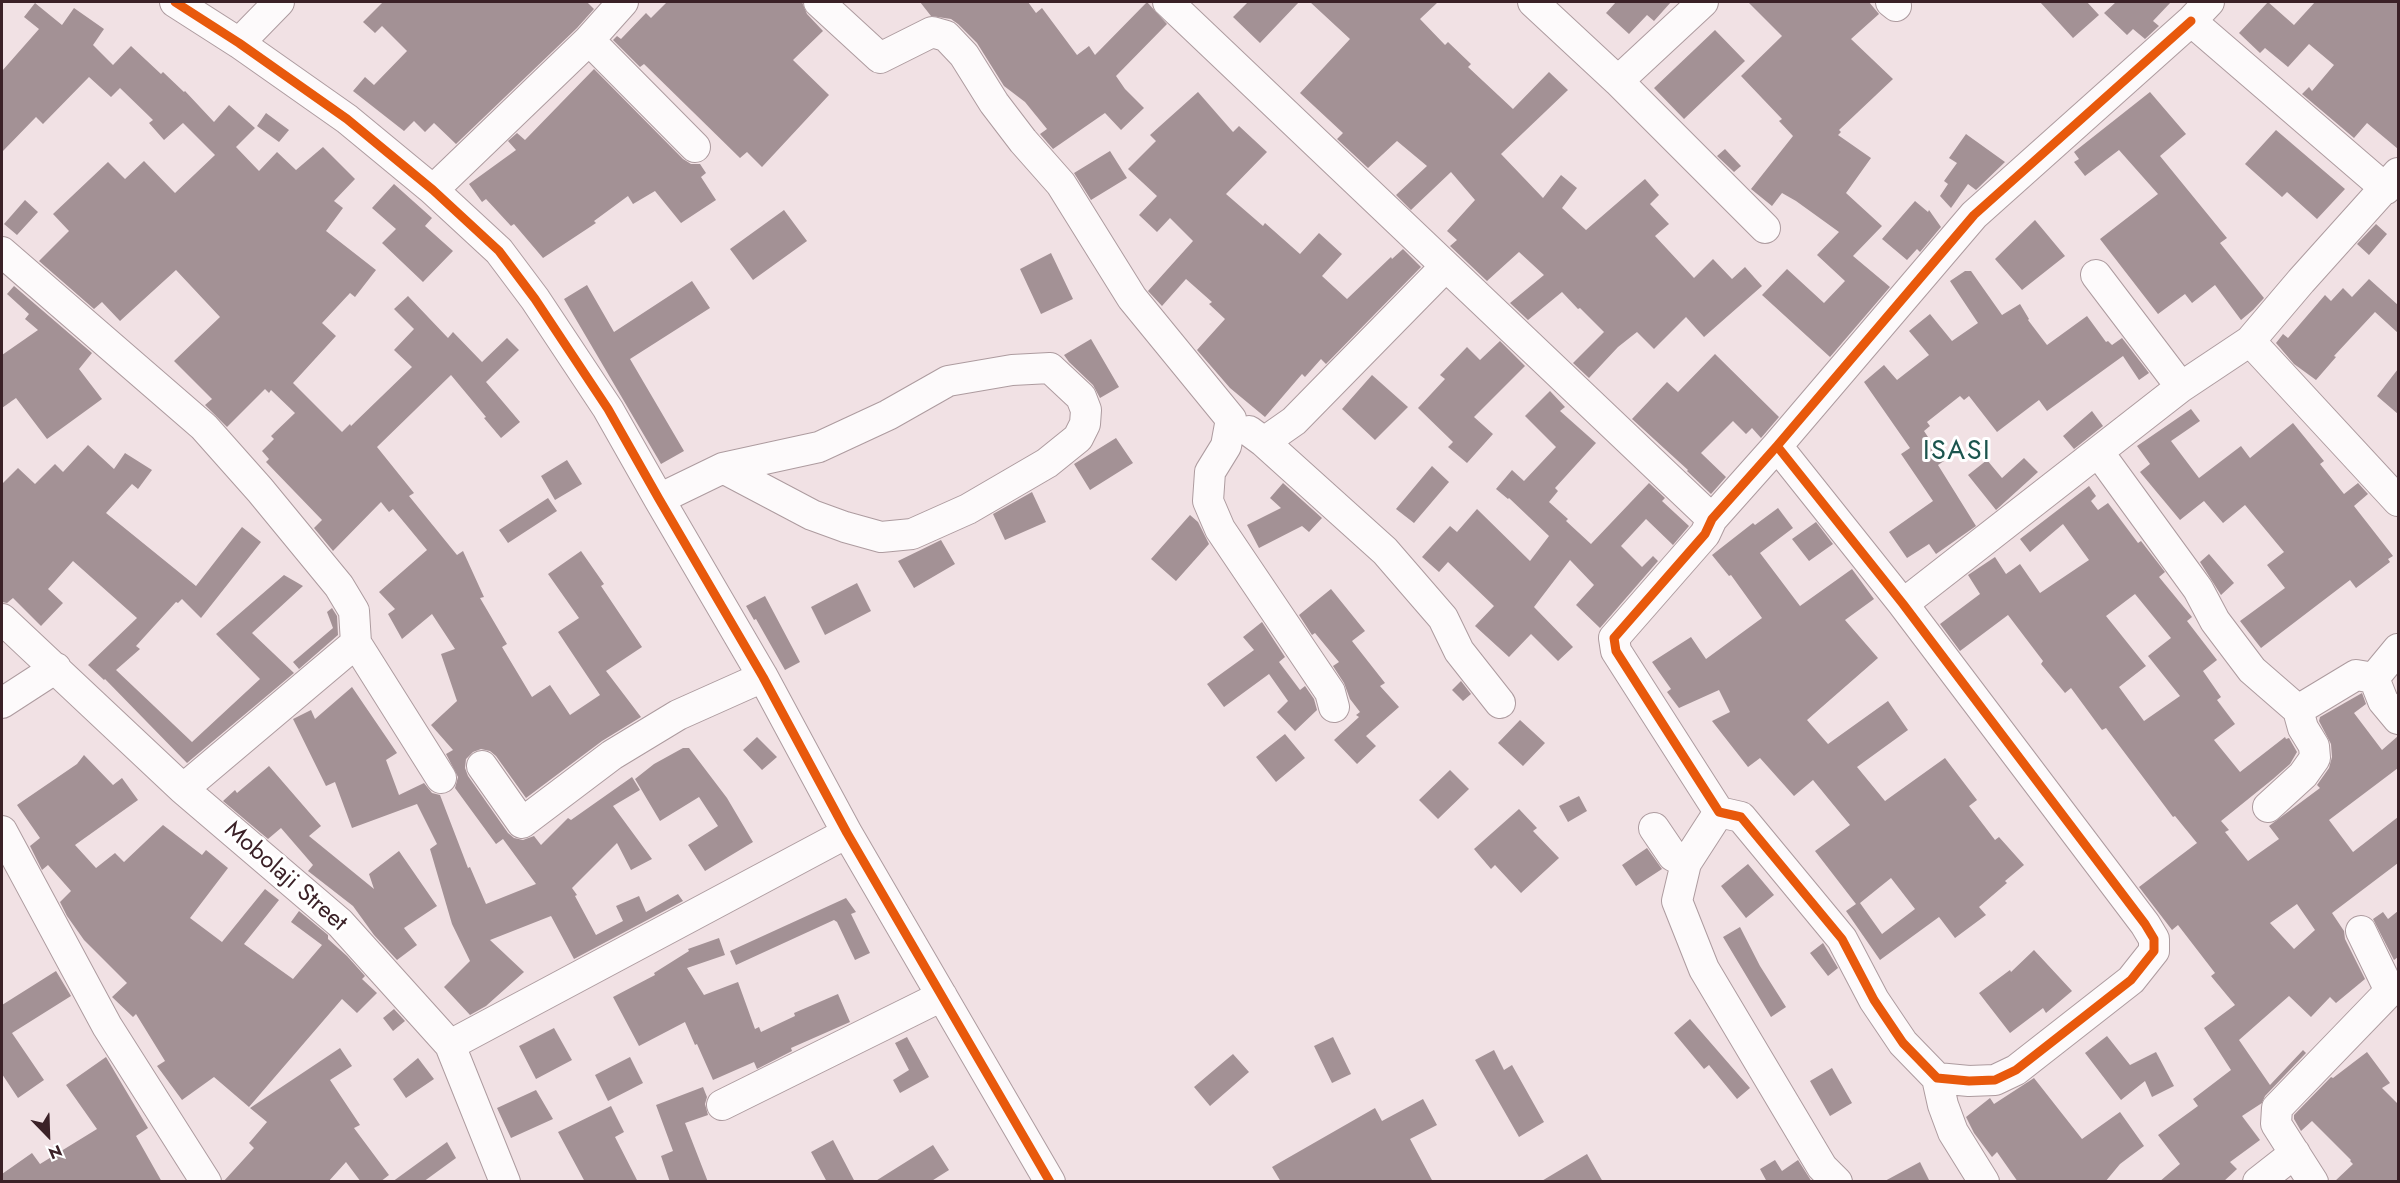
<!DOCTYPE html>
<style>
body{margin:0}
#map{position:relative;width:2400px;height:1183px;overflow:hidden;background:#f1e1e4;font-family:Jost,sans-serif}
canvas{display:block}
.frame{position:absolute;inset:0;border:3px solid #3b2127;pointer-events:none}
.north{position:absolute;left:18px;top:1105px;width:60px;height:60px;-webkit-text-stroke:4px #fff;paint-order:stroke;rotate:157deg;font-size:16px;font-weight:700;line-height:24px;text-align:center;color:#3b2127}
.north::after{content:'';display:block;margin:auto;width:21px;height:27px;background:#3b2127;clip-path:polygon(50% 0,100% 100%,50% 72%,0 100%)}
</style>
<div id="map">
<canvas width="2400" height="1183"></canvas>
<div class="frame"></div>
<div class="north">N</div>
</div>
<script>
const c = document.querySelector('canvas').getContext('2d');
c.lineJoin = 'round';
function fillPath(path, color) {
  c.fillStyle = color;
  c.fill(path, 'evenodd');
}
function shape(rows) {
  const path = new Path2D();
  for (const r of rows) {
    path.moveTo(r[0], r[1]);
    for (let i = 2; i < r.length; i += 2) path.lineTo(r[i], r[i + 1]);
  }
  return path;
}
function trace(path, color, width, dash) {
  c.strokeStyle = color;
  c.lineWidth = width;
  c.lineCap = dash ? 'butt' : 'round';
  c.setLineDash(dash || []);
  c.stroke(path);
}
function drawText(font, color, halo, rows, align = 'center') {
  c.font = font + ' Jost,sans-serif';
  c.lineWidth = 6;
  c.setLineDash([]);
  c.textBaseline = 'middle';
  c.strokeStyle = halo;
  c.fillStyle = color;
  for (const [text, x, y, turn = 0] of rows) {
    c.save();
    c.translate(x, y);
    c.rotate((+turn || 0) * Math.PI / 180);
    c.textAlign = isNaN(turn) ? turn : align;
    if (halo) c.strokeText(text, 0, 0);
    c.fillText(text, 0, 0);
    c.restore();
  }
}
fillPath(shape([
 [383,2,587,2,594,9,577,28,456,144,434,123,425,132,414,121,404,131,353,91,365,77,374,85,407,51,382,26,375,33,363,22],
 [667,2,802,2,807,14,823,31,793,60,829,95,762,167,747,152,740,158,644,64,640,67,613,40,617,36,621,39,646,13,651,18],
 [920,2,1028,2,1036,13,1042,8,1077,55,1089,46,1095,55,1147,2,1167,24,1116,76,1125,89,1144,108,1121,130,1105,113,1053,149,1040,134,1047,129,1025,102,1004,86,977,43,958,24,951,19,931,16],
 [1248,2,1299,2,1260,43,1233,17],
 [1310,2,1438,2,1420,19,1445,45,1448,42,1471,64,1468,67,1513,109,1549,72,1568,90,1501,154,1543,198,1561,175,1577,188,1562,208,1586,230,1645,179,1659,195,1650,204,1669,224,1655,236,1694,278,1713,259,1732,279,1745,267,1762,286,1704,337,1686,317,1654,349,1637,332,1618,347,1589,378,1573,363,1604,332,1580,308,1578,309,1562,292,1528,320,1510,303,1544,275,1519,252,1487,281,1450,246,1457,240,1447,231,1475,200,1451,172,1411,210,1396,195,1427,166,1397,141,1368,168,1337,139,1343,133,1300,93,1350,39],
 [1616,2,1671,2,1654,21,1647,15,1629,34,1606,13],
 [1748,2,1869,2,1879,14,1851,39,1893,79,1839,130,1841,132,1838,135,1871,158,1846,193,1882,226,1853,256,1890,287,1830,357,1762,295,1787,269,1824,303,1845,281,1817,255,1839,232,1796,201,1782,193,1772,206,1751,189,1793,136,1779,121,1782,119,1741,76,1782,36],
 [2040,2,2087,2,2099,15,2073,38],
 [2116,2,2171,2,2153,21,2159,26,2145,39,2133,29,2127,35,2104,13],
 [2268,2,2294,25,2315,2,2398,2,2398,149,2367,123,2354,138,2302,94,2309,87,2312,91,2334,65,2309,44,2288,67,2265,48,2260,53,2239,33],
 [35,3,62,25,74,8,104,29,93,45,113,65,131,46,161,74,163,72,184,92,185,91,214,122,229,105,255,128,236,147,259,171,277,152,296,170,323,147,355,179,334,201,343,208,326,231,376,270,355,297,350,293,322,323,336,336,293,383,342,432,350,424,351,426,412,367,394,350,414,329,394,309,408,296,448,338,453,332,482,362,507,338,519,350,486,382,520,422,501,438,484,418,486,417,451,375,377,447,414,493,409,496,457,555,463,551,484,597,480,598,507,644,502,647,532,697,550,685,570,715,600,695,558,632,579,618,548,574,581,551,604,584,601,586,642,647,606,671,641,717,602,741,526,798,496,756,490,751,481,749,473,752,466,759,465,768,468,776,508,833,514,838,523,840,534,836,541,845,568,818,571,820,632,777,640,790,613,806,652,859,631,870,617,843,572,888,577,895,575,896,596,935,623,921,616,906,639,896,646,912,678,894,683,901,574,959,551,916,490,940,524,972,486,1006,470,1015,444,987,470,961,452,924,430,849,437,844,417,804,352,828,335,782,326,786,293,719,311,710,315,719,352,687,397,753,386,760,399,795,424,783,432,793,440,795,468,868,470,867,486,904,536,884,503,839,496,844,455,788,458,777,446,754,453,750,431,725,457,701,441,654,455,649,432,614,402,639,388,614,395,609,379,592,427,550,393,509,389,512,381,502,333,551,314,528,322,520,266,462,269,459,262,451,274,439,271,436,295,413,271,390,269,393,265,389,227,427,205,405,212,399,174,361,220,317,176,270,120,321,102,302,94,309,39,261,69,231,53,214,108,162,125,179,144,161,175,193,215,155,183,123,164,140,149,123,153,120,120,88,111,97,89,77,43,124,36,117,2,152,2,71,39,29,24,17],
 [1715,30,1745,61,1684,119,1654,88],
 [594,69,683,159,691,164,700,164,706,173,701,177,716,200,681,223,655,191,633,204,628,196,594,221,596,223,543,258,514,224,511,226,486,199,482,202,469,184,516,150,508,141,517,133,525,140],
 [1198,92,1233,132,1239,126,1267,152,1226,194,1263,226,1265,223,1300,254,1319,233,1342,254,1322,276,1347,299,1391,257,1392,259,1403,249,1421,267,1326,364,1321,359,1305,377,1302,374,1265,417,1230,388,1197,350,1225,319,1209,304,1212,302,1186,279,1162,306,1148,291,1193,241,1170,218,1157,232,1139,215,1157,196,1128,169,1156,141,1150,135],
 [2150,92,2186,134,2160,156,2227,238,2220,243,2264,298,2253,310,2241,320,2215,285,2192,303,2185,294,2158,314,2100,239,2158,194,2119,150,2085,176,2074,162,2079,159,2074,152],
 [266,113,289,130,279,142,257,126],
 [2276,130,2345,189,2317,219,2287,192,2282,197,2245,164],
 [1966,134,2005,162,1976,190,1968,184,1951,208,1940,196,1948,184,1944,181,1957,163,1949,158],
 [1725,149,1741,166,1734,172,1717,156],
 [1110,151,1127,178,1091,200,1074,173],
 [394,184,432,218,425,226,453,251,423,282,382,243,396,229,372,208],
 [25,200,38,212,17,235,4,224],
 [1915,201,1928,212,1929,210,1941,227,1920,252,1917,249,1907,260,1882,239],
 [784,210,807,241,753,280,730,249],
 [2035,220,2065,256,2022,290,1995,259],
 [2376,224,2387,234,2369,255,2357,244],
 [1051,253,1073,299,1041,314,1020,269],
 [1965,271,1971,271,2002,315,2020,304,2029,319,2028,320,2047,345,2087,316,2106,342,2108,341,2112,345,2122,338,2149,373,2139,380,2123,356,2047,411,2039,400,1997,432,1969,396,1964,400,1960,396,1927,422,1930,426,1924,431,1944,461,1938,465,1976,526,1936,554,1929,544,1907,558,1889,532,1933,501,1901,454,1910,448,1864,382,1884,365,1897,380,1929,355,1909,331,1930,314,1952,341,1978,323,1950,281],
 [2369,279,2398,305,2398,333,2375,312,2334,356,2336,357,2316,380,2294,364,2276,343,2283,334,2288,338,2325,295,2331,301,2343,288,2352,297],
 [692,281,710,308,630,359,684,451,661,464,564,299,587,285,614,332],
 [14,286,92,353,79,369,102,399,47,439,16,398,2,408,2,355,38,330,25,319,29,314,7,294],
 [1091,339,1119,387,1100,398,1093,385,1069,362,1064,355],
 [1500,341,1525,366,1474,417,1493,434,1467,463,1448,447,1453,442,1418,408,1445,379,1440,375,1467,347,1480,360],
 [1715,354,1779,417,1761,438,1752,428,1746,434,1733,421,1701,453,1726,477,1711,494,1687,471,1688,470,1632,419,1667,382,1678,392],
 [2398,369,2398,414,2377,396],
 [1372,375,1408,407,1375,440,1342,409],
 [1550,391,1565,407,1560,411,1596,443,1555,488,1558,491,1549,502,1568,519,1566,521,1591,544,1649,483,1665,498,1662,501,1689,526,1673,545,1646,519,1621,546,1642,567,1653,556,1658,561,1600,628,1576,605,1594,585,1570,560,1534,607,1573,647,1558,661,1531,634,1509,657,1475,626,1494,606,1448,562,1439,572,1422,557,1450,526,1457,532,1477,509,1530,561,1549,536,1509,498,1508,499,1496,489,1512,470,1524,481,1556,447,1525,416],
 [2191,409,2200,421,2171,441,2199,478,2241,446,2250,458,2293,423,2324,461,2320,464,2344,494,2358,483,2368,494,2354,506,2393,556,2388,559,2390,562,2356,588,2350,580,2261,648,2240,621,2285,588,2267,565,2284,552,2245,505,2223,523,2204,501,2180,520,2140,472,2150,464,2137,446],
 [2092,411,2103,426,2074,449,2063,436],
 [1116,438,1133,463,1090,490,1074,464],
 [88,445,114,469,125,453,152,470,138,489,132,484,106,513,196,586,242,527,261,542,201,618,182,599,178,603,176,602,136,646,140,649,116,670,192,742,260,679,216,634,284,575,303,586,252,633,294,673,187,763,105,679,104,680,88,665,137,618,73,561,48,589,63,603,41,626,13,598,7,603,2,602,2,484,18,468,35,484,55,464,63,472],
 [2024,458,2038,472,1996,510,1968,475,1987,460,2002,478],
 [567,460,582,484,555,500,541,476],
 [1432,466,1449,482,1414,523,1396,509],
 [1283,483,1322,518,1309,532,1302,526,1259,548,1247,525,1281,508,1270,498],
 [2089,486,2096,496,2091,501,2098,510,2108,503,2138,543,2141,541,2165,572,2159,577,2192,617,2187,621,2217,660,2203,671,2221,697,2217,700,2235,724,2214,740,2240,772,2285,737,2286,739,2289,738,2297,752,2290,764,2273,779,2221,821,2229,830,2225,832,2248,861,2279,839,2269,826,2320,788,2317,785,2329,768,2332,757,2331,744,2319,721,2320,717,2362,693,2366,704,2354,713,2382,750,2398,736,2398,768,2329,820,2353,852,2398,817,2398,863,2332,913,2344,931,2345,939,2365,979,2336,1003,2330,997,2311,1017,2289,996,2239,1040,2270,1085,2303,1050,2306,1053,2265,1096,2262,1103,2242,1116,2260,1140,2230,1162,2237,1169,2223,1182,2159,1182,2180,1164,2158,1135,2198,1106,2193,1099,2231,1070,2204,1028,2235,1005,2211,976,2215,973,2178,925,2172,930,2139,887,2197,843,2175,816,2173,817,2106,728,2102,730,2071,688,2065,693,2041,664,2043,661,2008,615,1960,651,1940,624,1980,594,1968,575,1995,557,2006,574,2020,564,2040,593,2089,560,2063,524,2030,552,2020,539],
 [2135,594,2171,638,2148,656,2180,696,2144,721,2119,687,2146,666,2106,616],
 [2297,904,2315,930,2294,949,2270,923],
 [1032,492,1046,522,1005,540,993,514],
 [548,498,557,511,508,543,499,530],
 [1778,508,1793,528,1760,553,1800,606,1852,569,1874,599,1845,620,1878,658,1807,720,1828,744,1888,701,1908,730,1857,767,1885,801,1945,758,1977,800,1969,806,1995,840,1999,837,2024,865,2005,881,2007,883,1979,907,1986,915,1955,938,1939,917,1880,960,1846,911,1856,904,1815,851,1850,825,1813,780,1794,796,1760,758,1748,767,1712,721,1730,712,1719,690,1679,708,1667,692,1671,689,1652,662,1691,637,1706,659,1762,618,1731,575,1729,576,1712,555,1753,523,1755,525],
 [1891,878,1915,909,1882,934,1860,903],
 [1190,515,1198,522,1209,544,1176,581,1151,559],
 [1816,522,1833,544,1809,561,1792,539],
 [941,540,955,564,914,588,898,561],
 [2209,554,2234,583,2221,595,2200,562],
 [857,583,871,611,825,635,811,607],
 [1331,589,1365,631,1352,641,1385,683,1380,686,1399,707,1366,736,1376,746,1357,764,1334,740,1359,717,1356,715,1360,712,1350,699,1344,683,1333,666,1339,662,1315,633,1312,635,1299,615],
 [765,596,800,662,785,670,756,619,754,620,746,606],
 [332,608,337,616,338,635,299,669,293,662,333,628,327,612],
 [1262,622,1285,657,1279,662,1300,690,1305,686,1314,699,1317,710,1295,731,1277,712,1288,701,1269,674,1224,707,1207,684,1254,650,1243,637],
 [1461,681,1471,694,1463,701,1452,690],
 [1520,720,1545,743,1523,766,1498,743],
 [1285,734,1305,758,1276,782,1256,757],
 [757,737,777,757,762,770,743,750],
 [683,748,689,748,727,798,753,842,705,871,688,845,718,826,699,797,660,821,635,779,654,764],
 [84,755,113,785,122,778,138,800,75,845,96,868,115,853,124,862,163,825,202,855,206,850,228,868,190,918,222,942,265,889,279,900,244,944,293,979,322,945,291,922,299,911,328,935,328,939,347,956,365,976,362,979,377,993,357,1013,342,999,249,1107,214,1077,182,1100,157,1066,165,1061,136,1014,133,1017,112,997,127,983,84,940,67,916,60,902,71,891,48,865,42,870,30,846,40,838,17,805,77,764],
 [269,766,321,826,309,836,374,889,369,874,399,851,437,906,404,928,417,945,397,960,374,935,353,906,308,871,313,865,281,828,268,839,223,801,235,790,237,793],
 [1450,770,1469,789,1438,819,1419,800],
 [1579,796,1587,811,1568,822,1559,806],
 [1519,809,1537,828,1533,831,1559,858,1521,893,1495,865,1491,869,1474,849],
 [1647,848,1662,869,1636,886,1622,865],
 [1748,864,1774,895,1746,918,1721,886],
 [846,898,856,912,851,914,870,953,855,960,837,922,834,920,736,965,730,951],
 [2398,911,2398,957,2394,960,2373,919,2383,912,2388,919],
 [1740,927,1760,966,1786,1007,1771,1017,1723,937],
 [719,938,725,955,687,968,704,995,738,982,755,1029,759,1027,761,1032,795,1016,794,1013,838,994,850,1022,791,1048,792,1051,757,1069,754,1062,713,1080,697,1044,695,1045,685,1022,639,1046,613,997,655,975,654,973,689,951,688,949],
 [1823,943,1838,968,1828,976,1810,953],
 [2034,950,2072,991,2046,1013,2043,1008,2010,1033,1979,993,2010,970,2011,972],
 [56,971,71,996,12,1033,44,1080,18,1098,2,1074,2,1005],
 [394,1009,405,1021,393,1031,383,1018],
 [1690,1019,1750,1088,1737,1099,1709,1065,1704,1069,1674,1033],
 [554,1028,572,1060,536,1079,519,1046],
 [2107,1036,2130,1065,2156,1052,2174,1086,2152,1097,2145,1081,2121,1100,2085,1053],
 [907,1037,929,1077,900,1093,893,1080,909,1070,895,1043],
 [1333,1037,1351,1074,1332,1083,1314,1046],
 [340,1048,352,1066,330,1080,360,1125,354,1128,389,1175,380,1182,361,1182,346,1162,328,1182,223,1182,254,1148,249,1143,267,1122,250,1108],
 [1494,1050,1504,1070,1512,1065,1544,1122,1519,1137,1475,1060],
 [2367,1052,2390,1083,2382,1088,2398,1104,2398,1182,2334,1182,2353,1164,2350,1161,2351,1160,2312,1121,2301,1131,2294,1119,2294,1115,2331,1077,2333,1078],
 [1233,1054,1249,1072,1210,1106,1194,1087],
 [106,1057,148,1128,136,1136,162,1182,2,1182,2,1174,32,1153,40,1164,97,1129,66,1085],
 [630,1057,643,1083,608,1101,595,1075],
 [418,1058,434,1079,406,1098,393,1079],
 [1832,1068,1852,1103,1830,1116,1810,1081],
 [2034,1078,2082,1139,2120,1112,2144,1146,2120,1164,2105,1182,2018,1182,1997,1152,1992,1157,1974,1133,1966,1117,1990,1098,1994,1104],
 [703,1087,707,1097,705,1104,708,1115,685,1123,708,1182,670,1182,661,1156,673,1151,656,1105],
 [536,1090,553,1119,511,1138,497,1108],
 [1423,1099,1437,1125,1410,1139,1433,1182,1281,1182,1272,1167,1375,1108,1382,1121],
 [611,1106,624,1132,615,1137,638,1182,585,1182,558,1132],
 [833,1140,855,1182,827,1182,811,1152],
 [447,1142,456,1158,423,1182,392,1182],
 [933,1145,949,1170,930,1182,874,1182],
 [1587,1154,1603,1182,1540,1182],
 [1775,1160,1782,1171,1798,1160,1812,1182,1767,1182,1760,1169],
 [1920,1162,1930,1182,1883,1182]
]), '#a39195');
const minor = shape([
 [175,2,239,43,347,119,433,190,499,251,535,299,608,409,659,499,763,677,847,833,1050,1182],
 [819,2,880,58,932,32,946,36,964,55,994,103,1023,141,1061,184,1132,298,1231,419,1226,446,1210,472,1208,501,1220,529,1330,692,1334,707],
 [1168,2,1712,519],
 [1533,2,1618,81,1765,228],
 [1891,2,1896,6],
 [2209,2,2191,21,2386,189],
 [589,40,695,147],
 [239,43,279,2],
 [1618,81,1703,2],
 [433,190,589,40,623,2],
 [2,252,204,427,260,490,339,586,354,611,356,643,441,778],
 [2096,275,2181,387],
 [2250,341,2398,501],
 [1249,431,1264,442,1294,421,1445,267],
 [1264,442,1385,551,1443,618,1459,651,1500,703],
 [1777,446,1903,604,2145,924,2154,939,2154,951,2131,980,2016,1070,1995,1080,1969,1081,1937,1078,1903,1043,1874,1000,1842,939,1741,817,1719,812,1616,651,1614,638,1705,534,1712,519,1777,446,1974,215,2191,21],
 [2099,453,2198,589,2215,621,2252,670,2298,710,2303,728,2314,746,2315,758,2303,775,2268,807],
 [659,499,723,468,819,447,888,415,948,381,1012,370,1050,368,1081,397,1086,410,1085,424,1078,438,1047,463,968,509,912,534,881,537,845,527,812,515,723,468],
 [1903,604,2181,387,2250,341,2301,281,2398,173],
 [2,619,183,789,340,923,450,1045,505,1182],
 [2398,649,2374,678,2383,701,2398,719],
 [2,703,56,668],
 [2298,710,2356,675,2374,678],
 [482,766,522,823,612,755,678,715,763,677],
 [183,789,356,643],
 [1719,812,1686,863,1677,901,1704,969,1822,1167,1837,1182],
 [1654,828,1673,856,1686,863],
 [2,831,107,1026,206,1182],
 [450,1045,847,833],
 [1937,1078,1943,1105,1953,1132,1984,1182],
 [722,1105,942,996],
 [2258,1182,2295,1153],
 [2313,1182,2276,1124,2277,1108,2390,991,2361,931]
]);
trace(minor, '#ad9b9f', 32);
trace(minor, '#fdfafb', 30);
trace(shape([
 [175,2,239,43,347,119,433,190,499,251,535,299,608,409,659,499,763,677,847,833,1050,1182],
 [1777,446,1903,604,2145,924,2154,939,2154,951,2131,980,2016,1070,1995,1080,1969,1081,1937,1078,1903,1043,1874,1000,1842,939,1741,817,1719,812,1616,651,1614,638,1705,534,1712,519,1777,446,1974,215,2191,21]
]), '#e8590c', 9);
drawText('24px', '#3b2127', '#fff', [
 ["Mobolaji Street",285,877,41]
]);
c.letterSpacing = '1.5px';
drawText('27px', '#1b554e', '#fff', [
 ["ISASI",1957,452]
]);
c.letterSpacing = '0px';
</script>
